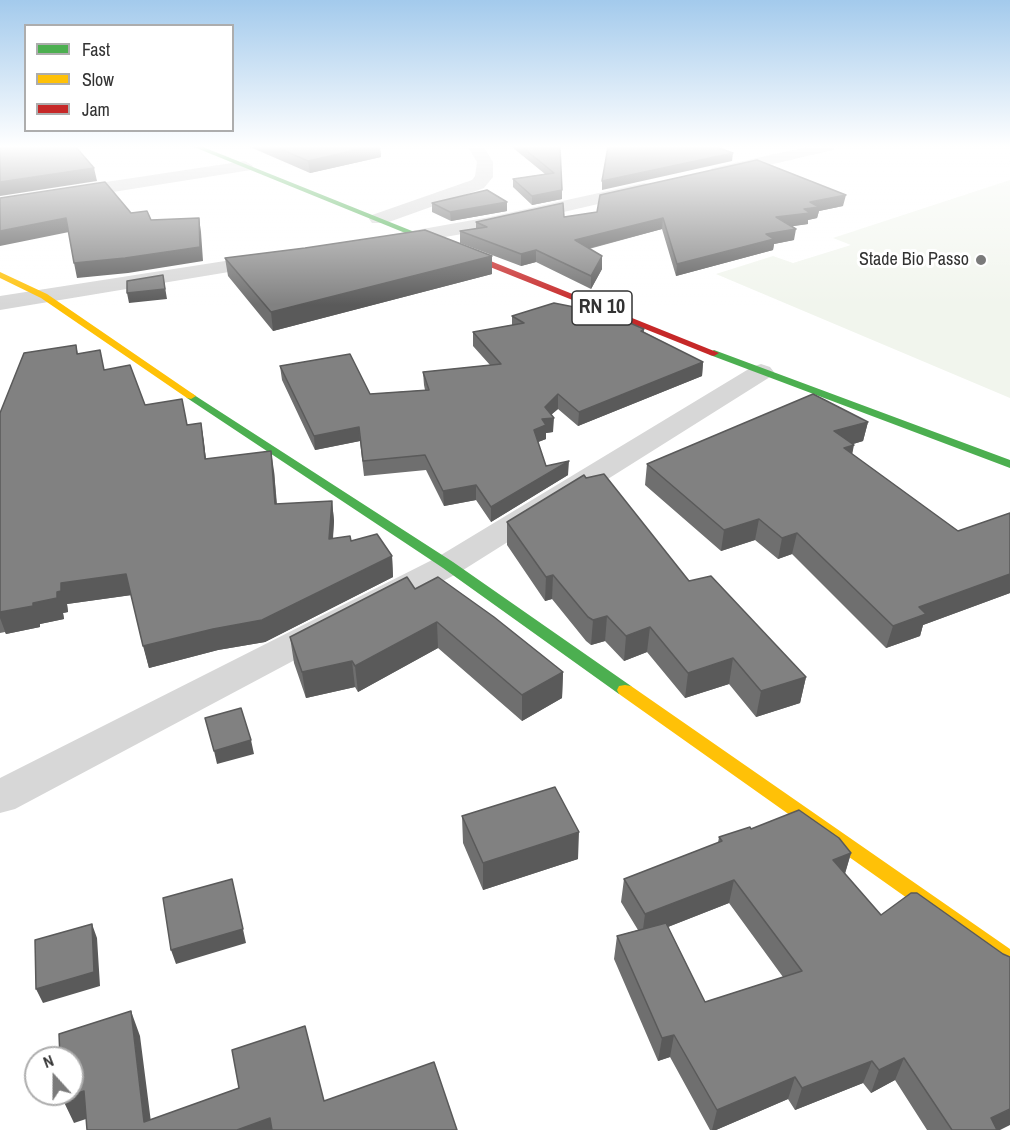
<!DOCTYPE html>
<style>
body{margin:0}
#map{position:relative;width:1010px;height:1130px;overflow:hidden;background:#fff;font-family:"Archivo Narrow",sans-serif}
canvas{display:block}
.legend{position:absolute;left:24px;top:24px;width:210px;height:108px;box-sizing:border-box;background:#fff;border:2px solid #adadad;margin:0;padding:8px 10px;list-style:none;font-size:18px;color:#333}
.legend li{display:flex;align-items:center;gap:12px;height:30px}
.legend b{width:30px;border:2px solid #adadad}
.north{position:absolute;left:24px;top:1046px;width:60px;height:60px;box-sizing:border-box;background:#fff;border:2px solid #adadad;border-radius:50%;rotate:339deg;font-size:16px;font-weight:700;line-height:24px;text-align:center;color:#333}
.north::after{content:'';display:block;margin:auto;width:21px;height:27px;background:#7a7a7a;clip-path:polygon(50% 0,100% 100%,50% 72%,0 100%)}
</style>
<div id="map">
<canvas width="1010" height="1130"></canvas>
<ul class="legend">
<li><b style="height:8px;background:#4caf50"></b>Fast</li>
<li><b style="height:8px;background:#ffc107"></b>Slow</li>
<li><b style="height:8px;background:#c62828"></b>Jam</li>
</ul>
<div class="north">N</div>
</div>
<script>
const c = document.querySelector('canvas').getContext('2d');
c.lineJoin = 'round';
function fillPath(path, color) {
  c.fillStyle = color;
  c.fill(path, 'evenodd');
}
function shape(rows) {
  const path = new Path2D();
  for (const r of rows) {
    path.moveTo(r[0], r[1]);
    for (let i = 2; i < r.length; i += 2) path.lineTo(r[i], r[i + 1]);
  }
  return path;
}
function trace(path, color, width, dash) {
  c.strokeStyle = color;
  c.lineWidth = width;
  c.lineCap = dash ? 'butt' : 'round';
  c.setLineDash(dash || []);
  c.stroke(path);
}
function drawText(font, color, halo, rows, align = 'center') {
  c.font = font + ' "Archivo Narrow",sans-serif';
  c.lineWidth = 6;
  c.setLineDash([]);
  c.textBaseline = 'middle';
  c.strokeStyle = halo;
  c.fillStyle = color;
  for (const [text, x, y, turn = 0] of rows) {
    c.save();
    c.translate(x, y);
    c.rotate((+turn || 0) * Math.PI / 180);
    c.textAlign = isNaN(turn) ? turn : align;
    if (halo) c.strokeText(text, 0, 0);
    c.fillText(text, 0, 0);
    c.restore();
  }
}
fillPath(shape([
 [1010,180,1010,398,716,274,773,256,793,263,851,245,833,238]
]), '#f1f5ed');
fillPath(shape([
 [468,147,484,147,493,162,493,177,484,188,386,223,372,223,369,219,372,215,472,180,475,176,477,162,468,147],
 [806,147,835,147,833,150,718,177,712,176,709,172,712,168,806,147],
 [245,161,253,166,251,170,0,210,0,198,245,161],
 [644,183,650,184,653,188,650,192,490,229,389,247,382,245,379,241,382,237,389,235,490,217,644,183],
 [270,254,277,256,280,260,277,264,0,310,0,296,270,254],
 [761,364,770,367,774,372,770,377,460,572,15,809,0,813,0,778,436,558,752,367,761,364]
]), '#d7d7d7');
fillPath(shape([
 [194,147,203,147,427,237,420,239,194,147],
 [714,350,1010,460,1010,468,710,355,709,353,714,350],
 [191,393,453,562,631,686,633,690,631,694,619,694,443,568,187,398,186,396,191,393]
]), '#4caf50');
fillPath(shape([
 [0,272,47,294,196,396,191,399,187,398,41,298,0,278,0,272],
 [625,685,631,686,1010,949,1010,969,1003,966,619,694,617,690,619,686,625,685]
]), '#ffc107');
fillPath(shape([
 [420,235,426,235,719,353,714,356,710,355,420,239,420,235]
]), '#c62828');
fillPath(shape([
 [250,147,380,147,381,157,310,173],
 [512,147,560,147,562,199,532,205,513,187,513,179,545,174],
 [507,202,507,211,451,221,432,212,432,203],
 [843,206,819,211,817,218,808,220,808,224,792,226,794,240,774,244,773,250,676,276,662,229,589,249,602,269,591,289,536,262,521,266,460,243,460,231,476,229,476,222,564,217],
 [225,258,492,274,273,331,228,276],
 [512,316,644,329,644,332,703,362,702,376,578,426,558,409,551,415,553,432,546,433,546,439,538,442,546,466,568,475,491,522,476,500,444,506,426,470,364,476,360,441,315,450,282,380,280,366,370,394,425,390,424,385,423,372,490,365,473,346,473,332,512,325],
 [76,345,78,354,105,370,145,405,187,425,201,423,206,459,274,471,277,504,332,501,334,521,333,539,351,541,392,556,393,577,265,642,218,650,149,668,131,595,67,604,68,612,63,613,64,619,40,624,40,627,6,634,5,632,0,633,0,413],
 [868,422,863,441,853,444,852,454,958,531,1010,513,1010,593,923,625,920,636,886,648,792,554,778,559,755,540,721,551,645,485,647,464],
 [586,478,689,581,806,677,800,703,756,717,729,684,685,698,647,652,624,661,605,641,591,645,586,641,552,599,545,601,507,545,507,522],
 [415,589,563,672,562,698,522,721,438,648,358,692,355,687,306,698,294,663,290,637],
 [462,816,578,859,483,890,463,843],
 [751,829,851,853,845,874,1000,1130,927,1130,895,1080,871,1093,863,1083,795,1110,788,1099,716,1130,710,1130,670,1057,658,1061,614,959,617,936,638,930,621,902,624,879,718,843,719,837],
 [729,903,783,977,705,1002,668,927]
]), '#6f6f6f');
fillPath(shape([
 [369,147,380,147,381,157,310,173,308,161],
 [733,153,732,161,602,190,602,181],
 [94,168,97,181,0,196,0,182],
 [562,190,562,199,532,205,532,196],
 [846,195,843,206,819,211,817,218,808,220,808,224,774,229,776,217,804,209,810,202],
 [507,202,507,211,451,221,450,212],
 [66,218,69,232,0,246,0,231],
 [199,218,201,232,203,261,128,273,77,278,74,263],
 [663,218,662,229,575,252,575,240],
 [796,229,794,240,774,244,773,250,676,276,677,264,766,234],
 [536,250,536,262,521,266,521,254],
 [492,256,492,274,273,331,271,312],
 [602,256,602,269,591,289,591,276],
 [163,275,167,299,129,303,127,293],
 [703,362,702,376,578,426,579,412],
 [558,394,558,409,547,418,554,418,553,432,546,433,546,439,533,444,534,430,542,419,545,407],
 [868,422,863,441,830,451,834,431],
 [201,423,204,442,208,478,205,459],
 [359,427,360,441,315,450,314,436],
 [854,445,850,465,844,448],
 [271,451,274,471,278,524,275,504],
 [569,461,568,475,491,522,491,507],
 [476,485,476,500,444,506,443,491],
 [332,501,334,521,331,560,329,539],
 [759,519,755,540,721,551,724,530],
 [797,533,792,554,778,559,782,538],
 [392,556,393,577,265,642,218,650,149,668,143,646],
 [126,574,132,595,67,604,68,612,63,613,64,619,40,624,40,627,6,634,0,618,0,612,33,603,57,592,61,583],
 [1010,574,1010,593,923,625,920,636,886,648,893,626,919,607],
 [553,575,552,599,545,601,546,577],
 [607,616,605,641,591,645,593,620],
 [437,622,438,648,358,692,355,666],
 [650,627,647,652,624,661,626,636],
 [733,658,729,684,685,698,688,673],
 [352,661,355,687,306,698,302,672],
 [563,672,562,698,522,721,522,695],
 [806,677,800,703,756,717,761,691],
 [251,740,254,754,217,764,214,751],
 [579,832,578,859,483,890,483,863],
 [851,853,844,876,833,860],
 [232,879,246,943,176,964,171,950],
 [734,880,729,903,642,937,645,914],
 [92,924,97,938,100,986,43,1003,36,989],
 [131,1011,140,1036,152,1130,144,1122],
 [674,1035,670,1057,658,1061,662,1038],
 [904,1058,895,1080,871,1093,879,1070],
 [872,1061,863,1083,795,1110,802,1088],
 [795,1077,788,1099,716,1130,712,1130,717,1110],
 [84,1091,95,1116,74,1123,62,1098],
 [1010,1109,1010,1125,1000,1130,984,1130,991,1118],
 [270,1118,273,1130,237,1130]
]), '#5a5a5a');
const building = shape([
 [0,147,76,147,94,168,0,182,0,147],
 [276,147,369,147,308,161,276,147],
 [522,147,560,147,562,190,532,196,513,179,554,173,522,147],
 [608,147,717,147,733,153,602,181,608,147],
 [757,160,846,195,810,202,819,207,804,209,810,213,776,217,796,229,766,234,774,239,677,264,663,218,575,240,602,256,591,276,536,250,521,254,460,231,487,227,476,222,563,203,564,217,597,212,600,195,757,160],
 [105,182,131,213,147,211,151,220,199,218,200,247,125,258,74,263,66,218,0,231,0,198,105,182],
 [487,190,507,202,450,212,432,203,487,190],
 [425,230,492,256,271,312,225,258,305,248,425,230],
 [163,275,165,289,127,293,127,281,163,275],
 [554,303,609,314,644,329,641,331,703,362,579,412,558,394,545,407,554,418,542,419,546,425,534,430,546,466,569,461,491,507,476,485,443,491,425,455,363,461,359,427,314,436,280,366,350,354,370,394,429,390,423,372,501,364,473,332,524,323,512,316,554,303],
 [76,345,77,354,100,350,104,370,130,365,145,405,182,399,187,425,201,423,205,459,271,451,275,504,332,501,329,539,350,536,351,541,377,534,392,556,262,620,213,629,143,646,126,574,61,583,61,591,57,592,57,598,33,603,33,606,0,612,0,413,24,353,76,345],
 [813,394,868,422,834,431,854,445,844,448,958,531,1010,513,1010,574,919,607,926,614,893,626,797,533,782,538,759,519,724,530,647,464,813,394],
 [604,474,689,581,711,576,806,677,761,691,733,658,688,673,650,627,626,636,607,616,593,620,588,617,553,575,546,577,507,522,584,475,586,478,604,474],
 [407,577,415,589,438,577,494,617,563,672,522,695,437,622,355,666,352,661,302,672,290,637,407,577],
 [241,708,251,740,214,751,205,718,241,708],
 [555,787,579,832,483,863,462,816,555,787],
 [799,810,839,838,851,853,833,860,881,915,911,893,917,893,1003,954,1010,957,1010,1109,991,1118,997,1130,952,1130,904,1058,879,1070,872,1061,802,1088,795,1077,717,1110,674,1035,662,1038,617,936,666,923,705,1002,802,971,734,880,645,914,624,879,722,841,719,837,750,827,751,829,799,810],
 [232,879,243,929,171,950,163,898,232,879],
 [92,924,94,972,36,989,35,940,92,924],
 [131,1011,144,1122,239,1088,232,1050,305,1026,324,1101,434,1062,457,1130,272,1130,270,1118,237,1130,87,1130,84,1091,62,1098,62,1094,72,1094,72,1058,60,1058,59,1034,131,1011]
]);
fillPath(building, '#818181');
trace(building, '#5a5a5a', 1.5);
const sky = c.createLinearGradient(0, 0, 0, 305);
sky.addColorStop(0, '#a3caec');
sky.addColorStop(0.48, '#fff');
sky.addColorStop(1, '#ffffff00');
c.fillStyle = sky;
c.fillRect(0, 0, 1010, 305);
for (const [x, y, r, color] of [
 [981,260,6,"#7a7a7a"]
]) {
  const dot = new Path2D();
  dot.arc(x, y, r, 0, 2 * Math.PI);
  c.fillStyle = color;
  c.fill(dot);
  trace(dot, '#fff', 2);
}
drawText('18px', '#333', '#fff', [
 ["Stade Bio Passo",969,260]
], 'right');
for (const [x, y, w] of [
 [602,308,60]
]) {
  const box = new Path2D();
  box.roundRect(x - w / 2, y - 17, w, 34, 4.5);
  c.fillStyle = '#fff';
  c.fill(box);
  trace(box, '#333', 1.5);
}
drawText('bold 20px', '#333', null, [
 ["RN 10",602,308]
]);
</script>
